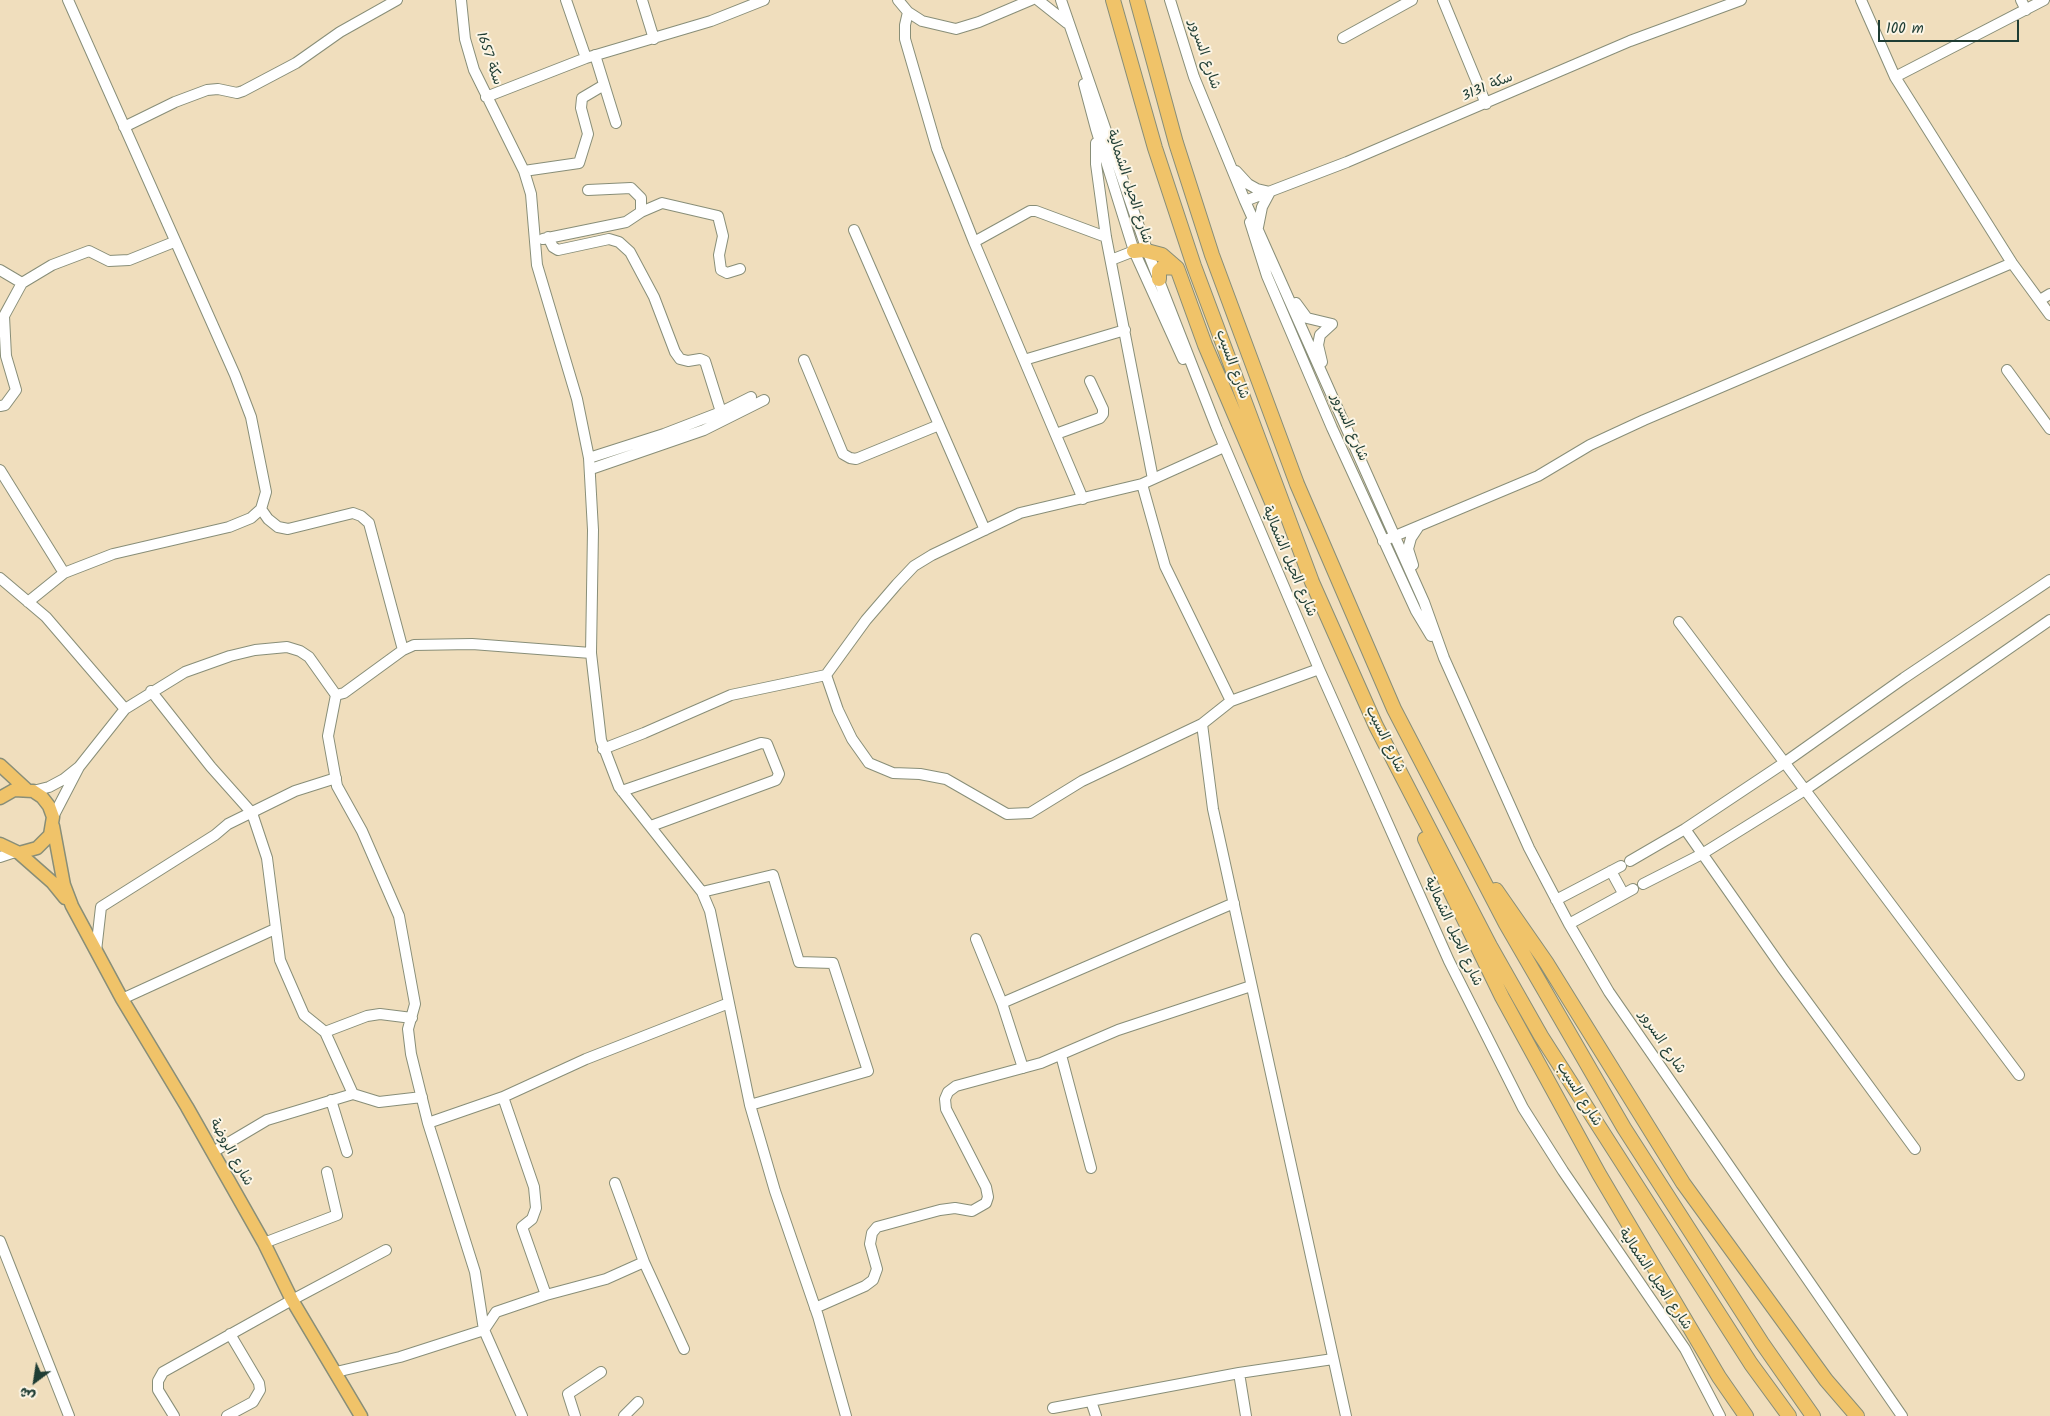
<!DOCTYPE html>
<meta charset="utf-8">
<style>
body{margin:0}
#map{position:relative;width:2050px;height:1416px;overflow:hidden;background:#f0debd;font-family:Kalam,"Playpen Sans Arabic",sans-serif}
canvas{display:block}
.north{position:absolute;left:10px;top:1356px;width:50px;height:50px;-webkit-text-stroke:4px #fcf5e5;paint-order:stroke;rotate:211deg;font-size:14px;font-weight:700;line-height:20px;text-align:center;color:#1f3d34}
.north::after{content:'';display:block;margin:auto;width:18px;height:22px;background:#1f3d34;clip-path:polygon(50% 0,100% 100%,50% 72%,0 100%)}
.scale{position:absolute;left:1878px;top:20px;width:141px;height:22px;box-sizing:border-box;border:2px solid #1f3d34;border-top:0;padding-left:6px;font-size:15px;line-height:18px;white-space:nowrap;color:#1f3d34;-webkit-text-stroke:4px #fcf5e5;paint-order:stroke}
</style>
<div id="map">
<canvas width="2050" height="1416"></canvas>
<div class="north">ش</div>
<div class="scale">100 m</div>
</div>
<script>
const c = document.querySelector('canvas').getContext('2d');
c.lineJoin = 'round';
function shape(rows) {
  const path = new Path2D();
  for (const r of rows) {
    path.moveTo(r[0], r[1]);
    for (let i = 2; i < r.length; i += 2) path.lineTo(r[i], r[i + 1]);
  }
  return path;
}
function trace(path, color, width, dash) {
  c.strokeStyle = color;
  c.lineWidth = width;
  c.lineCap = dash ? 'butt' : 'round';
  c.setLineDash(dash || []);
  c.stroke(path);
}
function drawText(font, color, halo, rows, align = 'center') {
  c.font = font + ' Kalam,"Playpen Sans Arabic",sans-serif';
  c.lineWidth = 4;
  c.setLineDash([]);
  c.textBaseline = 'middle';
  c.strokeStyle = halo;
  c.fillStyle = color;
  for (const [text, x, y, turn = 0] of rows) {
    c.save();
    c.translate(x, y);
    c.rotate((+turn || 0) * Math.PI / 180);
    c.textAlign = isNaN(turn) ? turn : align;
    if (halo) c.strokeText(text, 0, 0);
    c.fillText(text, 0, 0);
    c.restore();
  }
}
const minor = shape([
 [461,0,465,39,474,70,524,171,531,194,537,265,577,399,589,458,593,530,591,653,601,740,619,787,702,892,710,911,750,1105,775,1191,818,1316,846,1416],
 [566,0,586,58],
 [642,0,654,39],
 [898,0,908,12,922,21,956,29,979,22,1031,0],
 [1038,0,1067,23],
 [1061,0,1147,250,1217,429,1319,669,1449,961,1523,1108,1563,1171,1685,1349,1720,1416],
 [1170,0,1194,77,1245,201,1424,602,1444,658,1529,848,1569,924,1609,992,1902,1416],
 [1443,0,1486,104],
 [1861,0,1895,77,2012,263,2050,315],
 [2021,0,2026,10],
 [908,12,905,25,905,39,937,149,974,242,1083,499],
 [1343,38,1412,0],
 [595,55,616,123],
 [1895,77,2044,0],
 [1084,84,1096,129,1134,251,1183,359],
 [486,97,586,58,711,21,764,0],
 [124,127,175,102,207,90,218,89,237,93,243,91,296,63,340,32,397,0],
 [1096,143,1096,164,1106,237,1153,479],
 [524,171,579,163,588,134,581,108,582,98,604,85],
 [1236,171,1248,184,1257,189,1270,192,1262,207,1258,227],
 [588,190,631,188,641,198,641,212],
 [1245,201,1347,162,1630,41,1741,0],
 [1250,222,1267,276,1332,428,1416,611,1431,636],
 [854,230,985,530],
 [548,237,553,247,558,250,609,239,619,242,630,252,654,297,675,352,680,359,688,361,700,359,705,361,721,412],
 [543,239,626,222,641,212,662,203,718,216,723,236,719,255,721,270,727,273,740,269],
 [974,242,1030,211,1036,211,1106,237],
 [1111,260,1134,251],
 [0,270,22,283],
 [2040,300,2050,294],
 [1296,303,1307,318,1332,324],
 [804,360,843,454,850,458,856,459,939,425],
 [1024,360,1125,330],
 [1322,362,1318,345,1320,335,1332,324],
 [2007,370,2050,429],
 [0,406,5,405,16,390,6,356,4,316,22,283,52,265,89,251,109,261,129,260,174,242],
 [1056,434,1100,418,1103,414,1103,409,1090,381],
 [589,458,664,434,721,412,751,397],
 [591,469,704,430,764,400],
 [0,470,64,573],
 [1142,484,1165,566,1231,701],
 [261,509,268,519,278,527,288,529,353,513,361,516,369,523,403,650],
 [1383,541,1538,476,1590,445,1644,420,2012,263],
 [1413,565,1408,549,1411,538,1419,526],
 [0,578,46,617,125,709],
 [28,602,64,573,113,554,229,527,251,518,261,509,266,492,251,417,235,375,68,0],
 [1679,622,2019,1075],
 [826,675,838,710,852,739,869,763,893,773,920,774,946,779,1007,814,1030,813,1082,781,1202,724,1231,701,1319,669],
 [151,691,211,767,252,813,267,858,280,960,304,1015,325,1032,353,1094,379,1102,422,1097],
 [336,695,328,736,337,786,362,831,399,916,415,1004,408,1029,411,1054,428,1123,475,1272,484,1330,522,1416],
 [336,695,344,693,403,650,414,645,472,644,591,653],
 [1202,724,1213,809,1346,1416],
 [603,749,644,733,731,695,826,675,866,620,897,584,914,566,932,555,1020,513,1142,484,1224,447],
 [79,767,125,709,185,672,230,656,255,650,287,647,300,651,309,657,336,695],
 [33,791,49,787,64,779,79,767,53,817],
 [622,791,761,743,767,744,779,774,776,780,651,826],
 [1685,829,1783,969,1915,1149],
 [0,857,15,852],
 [1630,861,1685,829,1784,763,1904,678,2050,580],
 [1611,871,1623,893],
 [1643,884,1702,854,1805,790,2050,620],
 [702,892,773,875,799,962,833,963,868,1071,750,1105],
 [1556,900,1621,866],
 [1569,924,1633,889],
 [976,939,1002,1003,1023,1068],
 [96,951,101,907,215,835,228,824,295,791,336,778],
 [122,999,275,929],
 [1002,1003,1234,903],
 [325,1032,367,1016,380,1014,412,1018],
 [1061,1055,1091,1168],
 [503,1097,586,1059,729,1003],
 [331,1100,347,1152],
 [428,1123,503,1097,534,1187,536,1208,532,1219,522,1227,546,1295],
 [213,1152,267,1120,353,1094],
 [0,1241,69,1416],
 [264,1243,337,1215,327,1172],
 [644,1262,684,1349],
 [815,1308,865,1286,873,1280,877,1269,870,1244,872,1233,877,1227,940,1210,955,1208,972,1211,986,1203,988,1197,986,1187,946,1109,945,1099,948,1092,956,1086,1041,1063,1118,1030,1251,986],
 [336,1372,400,1357,484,1330,496,1312,546,1295,606,1279,644,1262,615,1183],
 [1239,1373,1246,1416],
 [1091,1401,1096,1416],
 [1053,1408,1239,1373,1333,1359],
 [174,1416,158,1390,158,1381,163,1372,292,1300,386,1250],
 [227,1416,253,1402,260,1390,259,1383,230,1334],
 [575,1416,568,1394,601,1372],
 [624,1416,638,1402]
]);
const major = shape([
 [0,765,26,789],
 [0,798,14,790,33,791,42,797,49,806,53,817,50,835,37,848,19,853,0,844],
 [53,826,64,885,72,906,122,999,187,1107,264,1243,292,1300,361,1416],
 [19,853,52,882,65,898]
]);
const highway = shape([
 [1113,0,1155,148,1194,266,1312,582,1376,726,1490,946,1541,1036,1751,1364,1789,1416],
 [1137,0,1176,143,1212,255,1297,484,1394,709,1506,924,1624,1128,1762,1343,1813,1416],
 [1134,251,1143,250,1162,255,1177,268,1205,345,1277,514],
 [1159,279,1159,271,1163,267,1177,268],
 [1425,839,1502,997,1599,1174,1719,1377,1746,1416],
 [1496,890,1546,962,1683,1183,1826,1380,1857,1416]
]);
trace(minor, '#888e78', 12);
trace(major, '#888e78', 15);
trace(highway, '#888e78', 16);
trace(minor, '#fff', 10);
trace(major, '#f0c369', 12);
trace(highway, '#f0c369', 14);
drawText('14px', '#1f3d34', '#fcf5e5', [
 ["شارع السرور",1203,55,71],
 ["سكة 1657",488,59,71],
 ["سكة 3131",1488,88,-23],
 ["شارع الحيل الشمالية",1128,187,72],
 ["شارع السيب",1231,365,70],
 ["شارع السرور",1348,428,66],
 ["شارع الحيل الشمالية",1288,562,67],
 ["شارع السيب",1384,740,64],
 ["شارع الحيل الشمالية",1452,932,65],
 ["شارع السرور",1661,1043,56],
 ["شارع السيب",1578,1095,58],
 ["شارع الروضة",230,1153,61],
 ["شارع الحيل الشمالية",1654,1280,56]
]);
</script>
